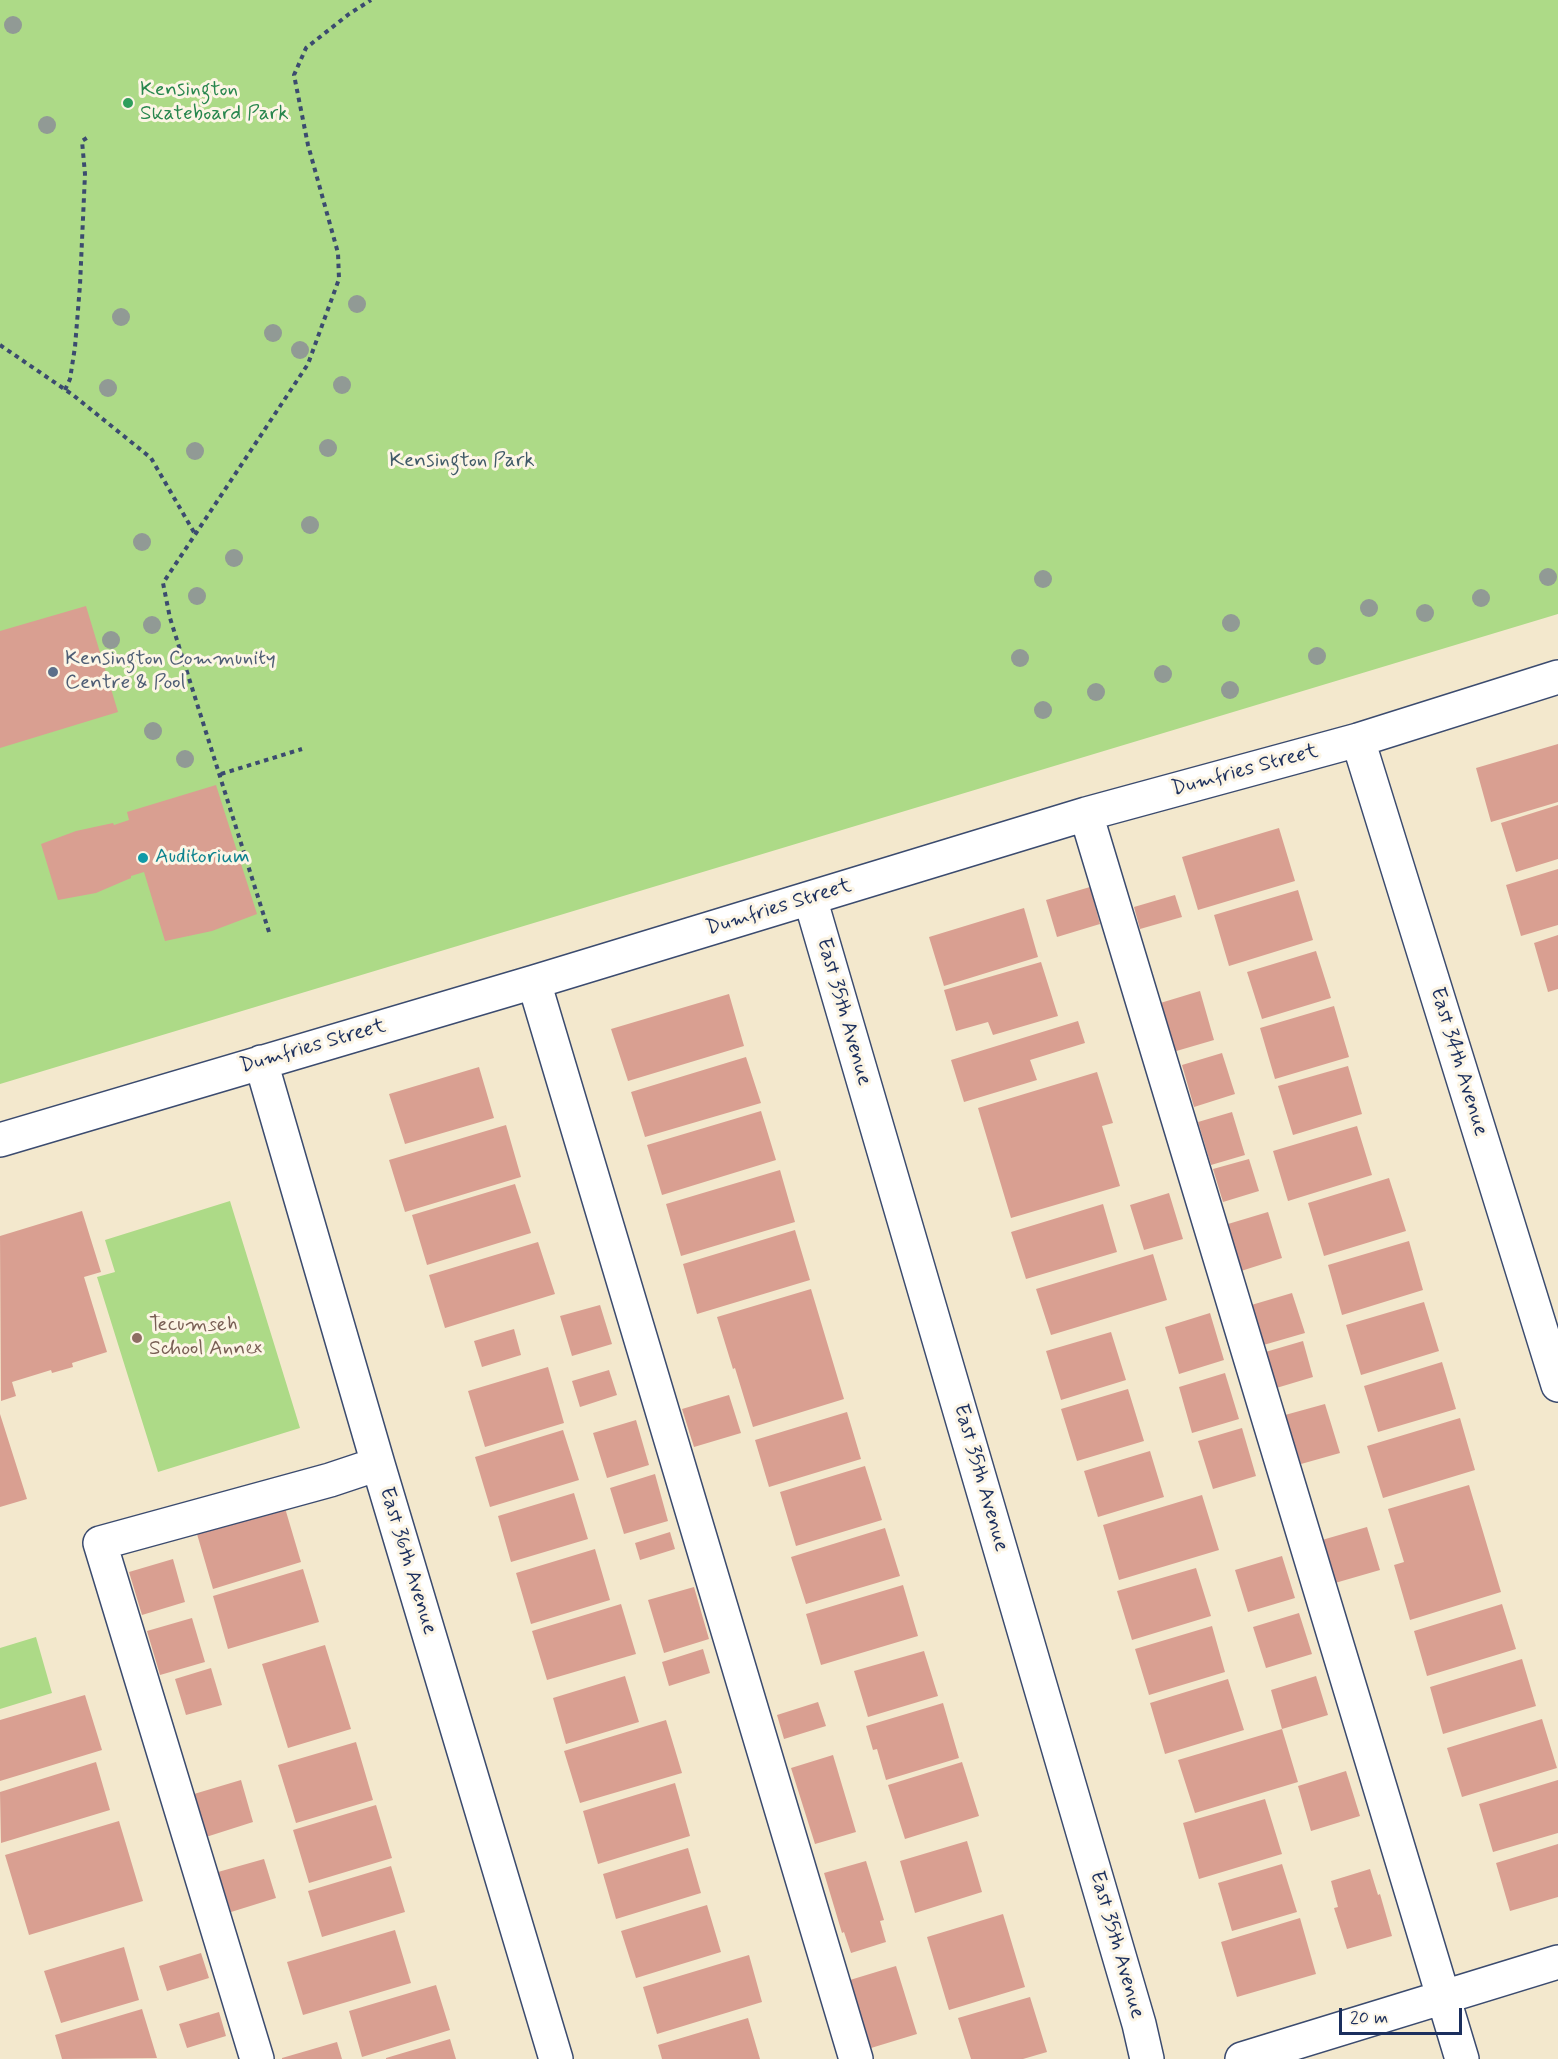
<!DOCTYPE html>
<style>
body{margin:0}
#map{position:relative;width:1558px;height:2059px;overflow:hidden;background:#f3e8cd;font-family:Mynerve,sans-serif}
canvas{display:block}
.scale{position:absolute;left:1339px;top:2008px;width:123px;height:27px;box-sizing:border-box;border:3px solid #1b2f5e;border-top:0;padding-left:8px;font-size:18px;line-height:21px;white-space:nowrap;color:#1b2f5e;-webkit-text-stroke:4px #fcf5e5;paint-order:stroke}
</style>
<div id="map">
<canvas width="1558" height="2059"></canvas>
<div class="scale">20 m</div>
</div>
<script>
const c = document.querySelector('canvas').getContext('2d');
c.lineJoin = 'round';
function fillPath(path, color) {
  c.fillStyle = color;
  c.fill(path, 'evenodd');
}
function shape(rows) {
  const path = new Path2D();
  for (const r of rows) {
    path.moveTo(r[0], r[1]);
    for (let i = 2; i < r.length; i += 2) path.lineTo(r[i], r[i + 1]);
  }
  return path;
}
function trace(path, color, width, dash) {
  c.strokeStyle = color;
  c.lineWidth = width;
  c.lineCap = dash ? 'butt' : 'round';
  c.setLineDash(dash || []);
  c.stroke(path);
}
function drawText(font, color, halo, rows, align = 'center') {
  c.font = font + ' Mynerve,sans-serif';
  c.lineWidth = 6;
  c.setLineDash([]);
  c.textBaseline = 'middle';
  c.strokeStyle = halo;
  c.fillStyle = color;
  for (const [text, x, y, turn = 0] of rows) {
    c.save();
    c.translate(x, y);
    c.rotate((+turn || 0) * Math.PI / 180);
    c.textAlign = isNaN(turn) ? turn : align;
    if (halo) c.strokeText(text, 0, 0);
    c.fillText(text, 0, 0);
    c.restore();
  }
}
fillPath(shape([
 [0,0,1558,0,1558,614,0,1084],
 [230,1201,300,1428,158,1472,97,1277,115,1272,105,1240],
 [36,1637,52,1693,0,1709,0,1648]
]), '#adda87');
fillPath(shape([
 [86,606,118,712,0,748,0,631],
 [1558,744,1558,802,1491,822,1476,768],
 [216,785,257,914,212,931,165,941,144,872,131,876,131,878,96,893,58,900,41,844,76,831,113,823,114,825,129,820,127,812],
 [1558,805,1558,859,1516,872,1501,823],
 [1279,828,1295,881,1198,910,1182,857],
 [1558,869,1558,925,1521,936,1506,885],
 [1090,887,1100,924,1057,937,1046,900],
 [1298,890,1313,940,1229,966,1214,915],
 [1175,895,1182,917,1140,929,1134,907],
 [1024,908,1038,957,944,986,929,937],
 [1558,935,1558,989,1548,992,1534,943],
 [1316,951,1331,998,1262,1019,1247,972],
 [1041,962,1058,1016,993,1035,988,1022,956,1031,944,990],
 [1200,991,1214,1040,1173,1052,1157,1004],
 [729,994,744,1046,628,1081,611,1029],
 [1334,1006,1349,1057,1275,1079,1260,1028],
 [1078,1021,1085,1043,1030,1060,1037,1080,964,1102,951,1060],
 [1222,1053,1235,1094,1194,1107,1182,1065],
 [746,1057,761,1103,645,1137,631,1092],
 [1348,1066,1362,1114,1293,1135,1278,1086],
 [479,1067,494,1118,405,1144,389,1094],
 [1097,1072,1113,1123,1102,1126,1120,1186,1011,1218,978,1108],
 [761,1111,776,1160,662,1195,647,1145],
 [1232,1112,1245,1155,1211,1165,1198,1122],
 [506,1125,521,1177,405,1212,389,1160],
 [1357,1126,1372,1175,1288,1201,1273,1151],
 [1249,1159,1259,1191,1223,1202,1213,1169],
 [780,1170,795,1222,681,1256,666,1204],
 [1389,1178,1406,1231,1324,1256,1308,1203],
 [515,1184,531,1233,427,1265,412,1215],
 [1169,1193,1183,1239,1144,1250,1130,1205],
 [1103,1204,1117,1252,1026,1279,1011,1232],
 [82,1211,101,1272,84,1277,107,1352,72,1363,73,1367,52,1373,51,1370,12,1382,16,1396,1,1401,0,1236],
 [1268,1212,1282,1258,1241,1271,1228,1224],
 [795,1230,810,1280,697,1314,683,1264],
 [1409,1241,1423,1290,1342,1315,1328,1265],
 [538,1242,555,1294,445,1328,429,1275],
 [1153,1254,1167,1300,1051,1335,1036,1289],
 [811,1289,844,1399,753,1427,735,1368,733,1369,717,1317],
 [1292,1293,1305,1333,1260,1346,1248,1306],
 [1424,1302,1439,1351,1361,1375,1346,1325],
 [600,1305,612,1344,572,1356,560,1316],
 [1210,1313,1224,1360,1179,1374,1165,1327],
 [514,1329,521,1355,482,1367,474,1341],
 [1111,1332,1126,1380,1061,1400,1046,1351],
 [1303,1341,1313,1377,1273,1389,1262,1353],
 [1442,1362,1456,1409,1378,1432,1364,1386],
 [548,1367,564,1423,485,1447,468,1391],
 [609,1370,617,1395,580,1407,572,1381],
 [1225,1373,1239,1419,1192,1433,1179,1387],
 [1128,1389,1144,1441,1077,1461,1061,1409],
 [729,1395,741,1433,694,1447,682,1409],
 [1325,1404,1340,1453,1301,1464,1285,1415],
 [847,1412,861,1459,769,1487,755,1440],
 [0,1414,27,1499,0,1507],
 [1460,1418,1475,1470,1383,1498,1367,1446],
 [636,1420,649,1465,607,1478,593,1433],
 [1242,1428,1256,1476,1213,1489,1198,1441],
 [563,1430,579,1480,490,1507,475,1457],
 [1150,1451,1164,1497,1098,1517,1084,1471],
 [865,1466,882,1520,796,1546,780,1492],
 [655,1474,668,1521,624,1534,610,1488],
 [1469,1485,1501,1592,1410,1620,1394,1565,1404,1562,1388,1509],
 [574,1493,588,1539,511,1562,498,1516],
 [1202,1495,1219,1550,1119,1580,1103,1525],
 [285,1508,301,1562,213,1589,197,1534],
 [1367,1527,1380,1570,1335,1583,1322,1540],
 [885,1528,900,1576,806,1604,791,1557],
 [670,1532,675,1549,640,1560,635,1543],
 [595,1549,610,1600,531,1624,516,1573],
 [1282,1556,1295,1598,1248,1612,1235,1570],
 [173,1559,185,1602,142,1615,129,1572],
 [1196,1568,1211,1616,1132,1640,1117,1591],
 [303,1569,319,1622,228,1649,213,1596],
 [903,1585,918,1636,821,1665,806,1614],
 [694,1587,709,1639,664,1653,648,1600],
 [621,1604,636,1654,547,1680,532,1631],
 [1502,1604,1516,1649,1427,1676,1414,1631],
 [1299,1613,1312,1654,1266,1668,1253,1627],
 [192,1618,205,1662,160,1675,147,1631],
 [1212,1626,1225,1672,1149,1695,1135,1649],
 [325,1645,351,1729,288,1748,262,1664],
 [703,1649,710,1673,669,1686,662,1662],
 [924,1651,938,1696,868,1717,854,1671],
 [1522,1659,1536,1706,1443,1734,1430,1687],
 [211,1668,222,1705,186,1715,175,1679],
 [625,1676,639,1722,566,1744,553,1698],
 [1316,1676,1328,1715,1282,1729,1271,1690],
 [1228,1679,1244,1730,1165,1754,1150,1703],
 [85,1695,102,1750,0,1781,0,1720],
 [818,1702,826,1726,784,1739,777,1715],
 [943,1703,959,1758,886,1780,877,1749,873,1750,866,1726],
 [1542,1719,1557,1768,1462,1797,1447,1748],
 [666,1720,682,1773,580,1803,564,1751],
 [1282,1729,1298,1782,1195,1813,1178,1760],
 [356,1742,373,1800,296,1823,278,1765],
 [833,1755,856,1832,815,1844,791,1768],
 [96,1762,110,1810,1,1843,0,1792],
 [962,1762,979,1816,905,1839,888,1785],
 [1346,1771,1360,1816,1311,1831,1298,1786],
 [241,1780,253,1822,206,1837,194,1794],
 [1558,1780,1558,1833,1493,1852,1479,1804],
 [675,1783,690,1836,598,1864,583,1811],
 [1265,1799,1282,1854,1199,1879,1183,1823],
 [376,1805,392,1858,309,1883,293,1830],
 [119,1821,143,1901,29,1935,5,1855],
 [967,1841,982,1892,915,1913,900,1861],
 [1558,1844,1558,1897,1510,1911,1496,1863],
 [688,1848,701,1893,616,1919,603,1874],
 [264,1859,276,1898,231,1912,218,1872],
 [866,1861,884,1920,880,1921,886,1942,851,1953,844,1932,842,1933,824,1873],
 [1282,1864,1297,1912,1232,1931,1218,1883],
 [391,1866,405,1912,322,1937,308,1891],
 [1370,1869,1378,1895,1380,1894,1392,1936,1347,1949,1334,1908,1338,1907,1331,1881],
 [707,1905,721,1952,636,1978,621,1931],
 [1003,1914,1025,1987,949,2010,927,1937],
 [1300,1918,1316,1974,1237,1997,1221,1942],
 [395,1930,411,1983,303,2015,287,1962],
 [124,1947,139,2000,61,2023,44,1971],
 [201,1953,209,1978,167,1991,159,1966],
 [749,1955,762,2002,657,2034,643,1987],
 [896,1966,917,2034,871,2048,850,1980],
 [436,1985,450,2030,362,2057,349,2011],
 [1030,1997,1047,2052,1023,2059,971,2059,958,2018],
 [142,2009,157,2058,62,2059,55,2035],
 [219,2012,226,2036,187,2048,179,2024],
 [748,2018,760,2059,662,2059,658,2045],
 [450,2039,456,2059,386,2059,386,2058],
 [337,2042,342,2059,282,2059,282,2058]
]), '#d99f91');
const minor = shape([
 [1358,740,1558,1385],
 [1086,814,1462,2059],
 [810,898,1139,2024,1147,2059],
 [534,982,856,2059],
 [261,1062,378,1464,556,2059],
 [0,1140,534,982,1086,814,1358,740,1558,677],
 [257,2059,100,1543,330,1480,378,1464],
 [1242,2059,1558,1962]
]);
trace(minor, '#3b4b6f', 36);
trace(shape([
 [0,345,73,395,151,458,195,534],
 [65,390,70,379,75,347,80,285,85,174,82,141,90,136],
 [221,774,302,749],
 [269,932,170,618,163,583,308,364,339,279,338,253,308,145,294,75,306,48,349,14,371,0]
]), '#3b4b6f', 4, [4.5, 4.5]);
trace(minor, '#fff', 33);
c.fillStyle = '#919a95';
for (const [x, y] of [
 [13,25],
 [47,125],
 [357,304],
 [121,317],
 [273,333],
 [300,350],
 [342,385],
 [108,388],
 [328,448],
 [195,451],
 [310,525],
 [142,542],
 [234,558],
 [1548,577],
 [1043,579],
 [197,596],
 [1481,598],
 [1369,608],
 [1425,613],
 [1231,623],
 [152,625],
 [111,640],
 [1317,656],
 [1020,658],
 [1163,674],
 [1230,690],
 [1096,692],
 [1043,710],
 [153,731],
 [185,759]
]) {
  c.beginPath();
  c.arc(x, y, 9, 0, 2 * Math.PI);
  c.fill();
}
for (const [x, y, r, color] of [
 [128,103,6,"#2e9e5b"],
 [53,672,6,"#5c6f8a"],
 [143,858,6,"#0f9aa8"],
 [137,1338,6,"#8d6e63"]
]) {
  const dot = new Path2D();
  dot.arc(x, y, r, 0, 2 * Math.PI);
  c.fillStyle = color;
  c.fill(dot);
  trace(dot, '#fcf5e5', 2);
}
drawText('21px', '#27864d', '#fcf5e5', [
 ["Kensington",140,91],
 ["Skateboard Park",140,115]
], 'left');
drawText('21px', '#405a68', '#fcf5e5', [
 ["Kensington Park",462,462]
]);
drawText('21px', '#4e5e75', '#fcf5e5', [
 ["Kensington Community",65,660],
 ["Centre & Pool",65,684]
], 'left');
drawText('21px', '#1b2f5e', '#fcf5e5', [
 ["Dumfries Street",1245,771,-15],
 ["Dumfries Street",779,908,-17],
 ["East 35th Avenue",843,1012,74],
 ["Dumfries Street",313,1047,-16],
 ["East 34th Avenue",1458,1062,73],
 ["East 35th Avenue",980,1478,74],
 ["East 36th Avenue",407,1561,73],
 ["East 35th Avenue",1116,1945,74]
]);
drawText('21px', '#0d838f', '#fcf5e5', [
 ["Auditorium",155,858]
], 'left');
drawText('21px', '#785e54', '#fcf5e5', [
 ["Tecumseh",149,1326],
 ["School Annex",149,1350]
], 'left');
</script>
